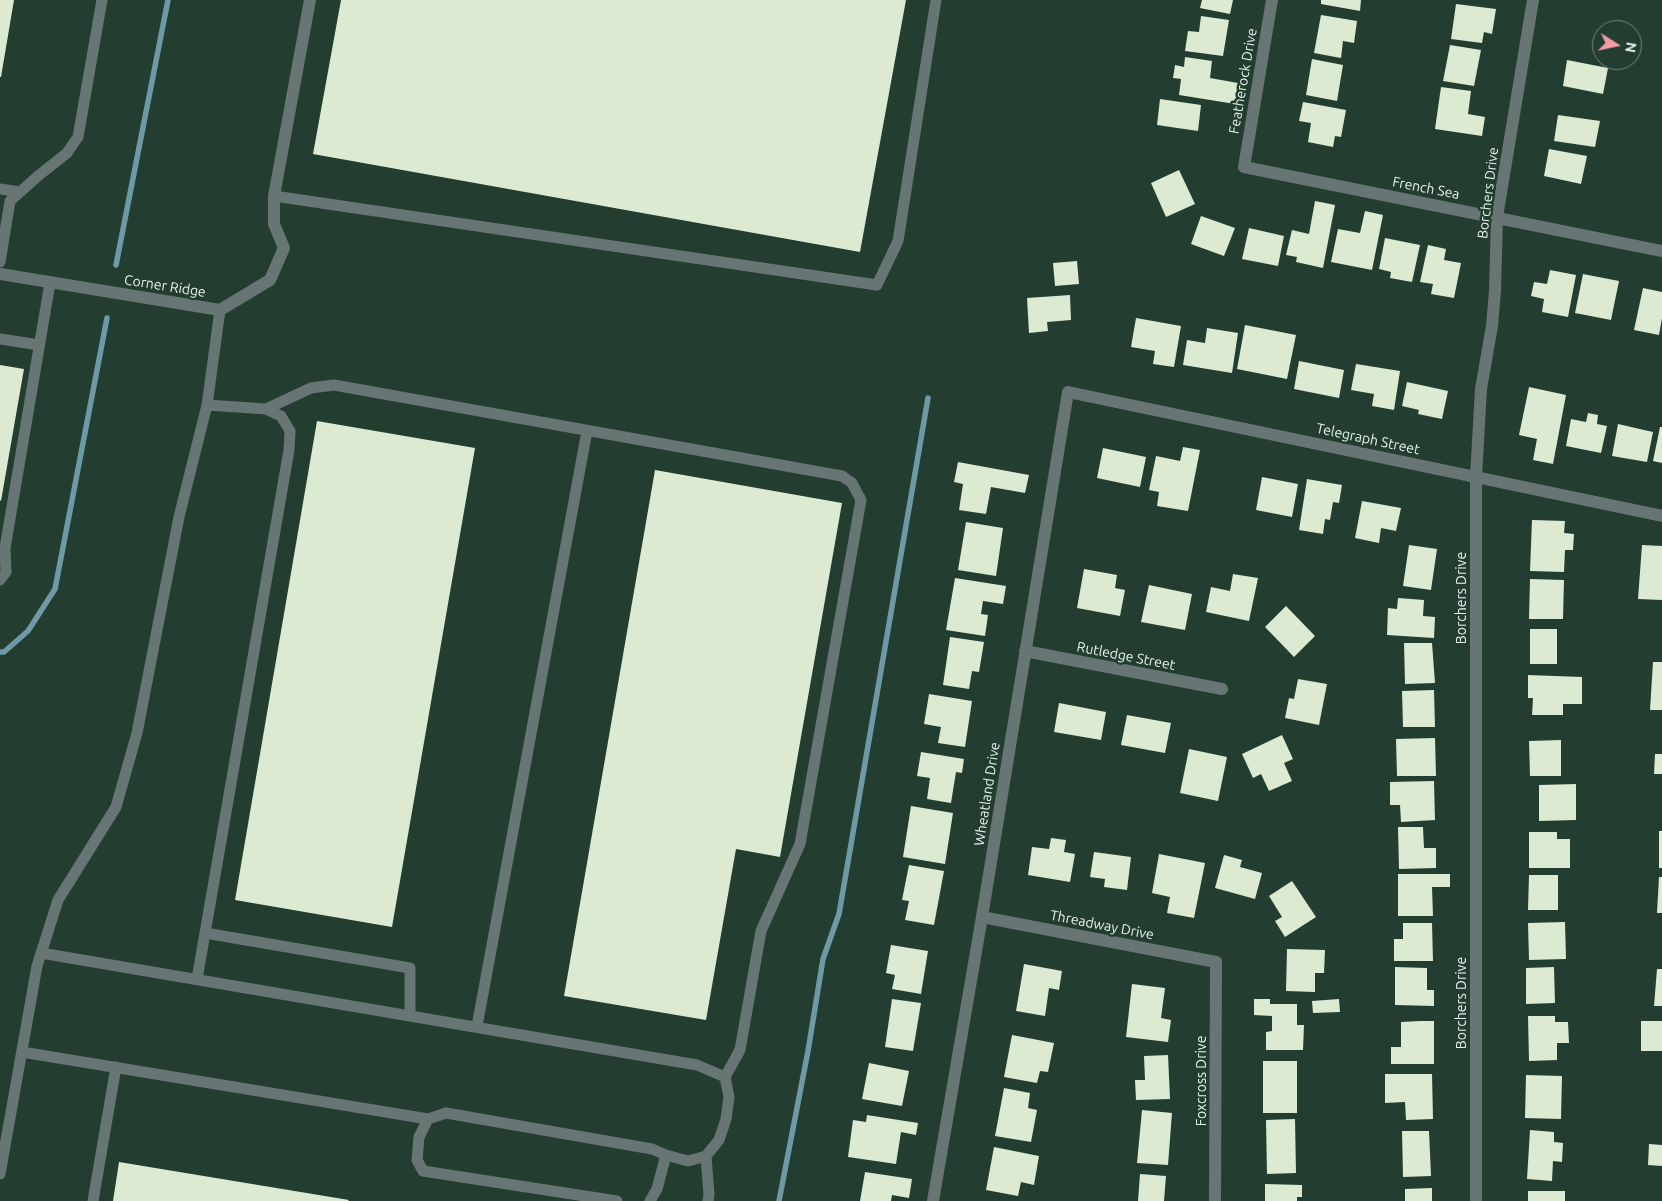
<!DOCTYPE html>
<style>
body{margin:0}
#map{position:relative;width:1662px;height:1201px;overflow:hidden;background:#243d31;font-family:Ubuntu,sans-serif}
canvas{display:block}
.north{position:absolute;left:1592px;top:20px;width:50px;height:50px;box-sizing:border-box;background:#243d31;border:1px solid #71867b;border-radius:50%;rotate:100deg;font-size:14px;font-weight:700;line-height:20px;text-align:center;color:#e4f3eb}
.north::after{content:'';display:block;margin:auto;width:18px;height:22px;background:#f49aa5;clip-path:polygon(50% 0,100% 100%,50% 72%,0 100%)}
</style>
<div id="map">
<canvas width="1662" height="1201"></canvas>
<div class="north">N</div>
</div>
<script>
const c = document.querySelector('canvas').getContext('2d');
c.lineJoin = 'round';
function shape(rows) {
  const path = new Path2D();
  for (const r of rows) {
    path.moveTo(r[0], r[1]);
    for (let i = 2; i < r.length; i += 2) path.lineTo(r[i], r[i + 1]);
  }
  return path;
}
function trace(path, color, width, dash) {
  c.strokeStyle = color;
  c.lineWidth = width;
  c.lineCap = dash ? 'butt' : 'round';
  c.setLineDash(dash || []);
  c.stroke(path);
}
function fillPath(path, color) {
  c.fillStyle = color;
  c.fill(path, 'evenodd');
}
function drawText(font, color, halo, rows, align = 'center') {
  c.font = font + ' Ubuntu,sans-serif';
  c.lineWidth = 5;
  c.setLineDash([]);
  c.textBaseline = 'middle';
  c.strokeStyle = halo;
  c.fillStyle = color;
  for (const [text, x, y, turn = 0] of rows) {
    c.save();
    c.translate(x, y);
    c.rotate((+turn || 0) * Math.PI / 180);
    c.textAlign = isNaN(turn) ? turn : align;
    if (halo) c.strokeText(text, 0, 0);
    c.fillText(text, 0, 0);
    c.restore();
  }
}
trace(shape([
 [116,265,168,0],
 [0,652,4,652,28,631,55,589,107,318],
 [779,1201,808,1051,823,959,839,914,928,398]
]), '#6f9aa5', 5.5);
fillPath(shape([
 [0,0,14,0,1,77,0,77],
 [341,0,906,0,860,252,313,154],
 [1202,0,1233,0,1230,14,1200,8],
 [1321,0,1361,0,1360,11,1321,4],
 [1456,4,1496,9,1492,34,1484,32,1482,43,1451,39],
 [1321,15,1357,21,1354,43,1343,41,1341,58,1314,53],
 [1201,16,1229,20,1223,56,1185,51,1188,31,1199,32],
 [1450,45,1481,50,1474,86,1443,81],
 [1185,57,1212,61,1210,78,1238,83,1235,104,1179,95,1181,79,1173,78,1175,65,1184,67],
 [1312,59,1343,65,1337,101,1306,95],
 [1567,60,1608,68,1603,94,1563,86],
 [1441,87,1471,91,1468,114,1485,117,1482,136,1435,129],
 [1160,99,1201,105,1198,131,1157,125],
 [1303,102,1346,110,1341,137,1335,136,1333,147,1308,142,1311,123,1299,121],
 [1558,115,1600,121,1595,147,1554,141],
 [1549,149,1587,156,1581,184,1544,176],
 [1179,170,1195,204,1166,217,1151,183],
 [1315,201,1335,205,1323,268,1296,262,1297,257,1286,255,1292,230,1309,234],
 [1365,211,1383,215,1372,270,1331,262,1338,229,1360,233],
 [1201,216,1235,228,1224,256,1191,244],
 [1249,228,1284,236,1278,266,1242,259],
 [1385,238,1420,245,1412,282,1390,278,1391,272,1379,269],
 [1428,245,1446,249,1444,260,1461,263,1454,298,1431,294,1433,284,1420,282],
 [1077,261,1079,284,1055,286,1053,263],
 [1550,270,1576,275,1568,317,1542,312,1544,299,1531,296,1534,282,1547,284],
 [1583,274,1619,281,1611,320,1575,313],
 [1643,288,1662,292,1662,318,1659,335,1634,330],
 [1070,295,1071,320,1047,322,1048,331,1029,333,1027,298],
 [1136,318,1181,326,1174,367,1153,364,1155,351,1131,347],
 [1245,325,1296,335,1287,379,1237,369],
 [1207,328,1238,333,1232,373,1183,365,1187,340,1205,343],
 [1299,361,1344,370,1339,398,1294,389],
 [1356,364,1400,371,1394,410,1372,406,1374,394,1351,390],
 [0,365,24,369,1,501,0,500],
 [1407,382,1448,391,1442,419,1418,414,1419,410,1402,406],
 [1529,387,1566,395,1553,464,1533,460,1537,439,1519,435],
 [1588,413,1598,415,1597,424,1607,426,1601,453,1566,446,1571,419,1586,422],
 [317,421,475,448,392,927,235,900],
 [1618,424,1653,432,1647,462,1612,456],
 [1660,427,1662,427,1662,463,1653,461],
 [1183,447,1200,450,1188,511,1157,506,1159,492,1149,490,1156,456,1180,461],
 [1103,448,1146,457,1140,487,1097,478],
 [958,462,1029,475,1025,493,991,487,986,514,959,510,963,484,954,482],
 [655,470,842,503,780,857,736,849,706,1020,564,996],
 [1262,477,1298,484,1292,517,1256,510],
 [1307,479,1342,485,1339,503,1333,502,1330,520,1325,519,1323,534,1299,530],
 [1362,501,1401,508,1396,531,1381,528,1379,543,1355,538],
 [1532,520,1565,521,1564,533,1574,534,1573,550,1565,550,1564,572,1530,571],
 [966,522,1003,528,996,576,958,570],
 [1409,545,1437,549,1431,590,1403,586],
 [1642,545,1662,546,1662,600,1638,599],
 [1084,569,1117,575,1115,588,1125,590,1120,616,1077,608],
 [1233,574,1258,578,1249,621,1206,612,1211,587,1230,591],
 [955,578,1006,586,1003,604,983,601,981,614,988,615,985,636,946,630],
 [1530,579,1564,580,1563,619,1529,619],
 [1149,585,1192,594,1185,630,1141,622],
 [1398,598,1424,600,1423,616,1435,617,1434,638,1387,635,1388,608,1397,609],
 [1286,606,1315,636,1294,657,1265,627],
 [1530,629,1557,629,1557,664,1530,664],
 [950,637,984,642,979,672,972,671,969,689,943,685],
 [1404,643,1432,643,1435,683,1405,684],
 [1653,662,1662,662,1662,710,1650,710],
 [1528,675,1582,677,1582,704,1563,704,1563,715,1532,715,1533,698,1528,698],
 [1298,679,1327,684,1319,725,1285,718,1289,698,1294,699],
 [1434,690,1435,727,1403,727,1402,691],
 [929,694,972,701,965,747,938,743,941,727,924,724],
 [1059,703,1106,712,1101,740,1054,732],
 [1127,715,1171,723,1165,753,1121,745],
 [1282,735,1293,759,1284,763,1292,781,1269,791,1261,774,1253,778,1242,754],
 [1435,738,1436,776,1397,776,1396,739],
 [1561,740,1561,776,1530,776,1529,741],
 [1189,749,1227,757,1218,801,1180,793],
 [921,752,964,759,962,773,956,772,951,803,927,799,930,778,917,776],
 [1655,754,1662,754,1662,774,1654,774],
 [1434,781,1435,820,1401,822,1400,805,1390,805,1390,782],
 [1576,784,1576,820,1539,821,1539,785],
 [911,806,953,813,945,864,903,857],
 [1398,827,1423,827,1424,848,1436,848,1436,868,1399,869],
 [1659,831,1662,831,1662,868,1659,868],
 [1529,832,1557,832,1557,839,1570,839,1570,868,1529,868],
 [1051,838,1066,840,1064,852,1075,854,1070,882,1028,875,1032,847,1049,849],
 [1094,852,1131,857,1127,890,1104,887,1105,879,1090,877],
 [1159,854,1205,863,1194,918,1167,913,1170,897,1152,893],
 [1224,855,1242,860,1240,867,1262,873,1255,899,1215,888],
 [909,865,944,871,934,925,905,920,909,901,902,900],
 [1398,874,1450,874,1450,887,1432,887,1433,916,1398,916],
 [1529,875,1558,875,1558,910,1528,910],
 [1659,877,1662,877,1662,913,1657,913],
 [1292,881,1316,917,1285,937,1275,921,1282,917,1269,896],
 [1565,922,1566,959,1529,960,1528,923],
 [1403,923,1432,923,1433,961,1394,961,1394,939,1403,939],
 [891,945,928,951,921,994,892,989,895,975,886,973],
 [1287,949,1325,950,1324,973,1315,973,1315,992,1286,991],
 [1024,964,1062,971,1059,990,1049,988,1045,1016,1016,1011],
 [1395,967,1427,968,1427,990,1434,990,1434,1006,1395,1005],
 [1554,967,1555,1003,1526,1004,1526,968],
 [1657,969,1662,969,1662,1006,1654,1006],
 [1132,984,1165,988,1161,1018,1171,1020,1168,1042,1126,1037],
 [892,999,921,1003,913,1051,885,1047],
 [1254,999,1270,999,1270,1004,1297,1004,1297,1025,1304,1025,1303,1050,1266,1050,1266,1032,1272,1031,1272,1016,1254,1015],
 [1339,999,1340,1012,1313,1013,1312,1001],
 [1528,1016,1555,1016,1555,1022,1568,1022,1569,1043,1557,1043,1557,1060,1529,1061],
 [1420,1021,1434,1021,1434,1064,1391,1064,1391,1047,1401,1047,1401,1022],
 [1641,1021,1662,1021,1662,1051,1641,1051],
 [1012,1035,1054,1043,1048,1072,1040,1071,1037,1083,1004,1077],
 [1168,1055,1170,1099,1136,1100,1135,1080,1145,1080,1144,1056],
 [1263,1061,1297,1061,1297,1113,1263,1113],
 [869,1063,909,1071,902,1106,862,1099],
 [1385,1074,1432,1074,1433,1119,1406,1120,1405,1102,1385,1103],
 [1526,1075,1562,1076,1561,1119,1525,1118],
 [1004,1088,1030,1093,1028,1108,1037,1110,1031,1142,995,1136],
 [1142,1110,1172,1113,1168,1165,1137,1163],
 [867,1115,918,1123,916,1135,901,1132,896,1164,848,1157,853,1120,866,1122],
 [1295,1119,1296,1173,1267,1174,1266,1120],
 [1530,1130,1554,1132,1554,1142,1563,1143,1562,1162,1553,1161,1552,1181,1527,1179],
 [1402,1131,1429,1131,1431,1176,1403,1177],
 [1649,1144,1662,1145,1662,1166,1648,1165],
 [994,1147,1039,1156,1034,1185,1021,1182,1018,1196,986,1190],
 [119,1162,349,1200,348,1201,113,1201],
 [865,1172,912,1179,909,1198,892,1195,891,1201,860,1201],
 [1140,1174,1166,1176,1164,1201,1138,1201],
 [1265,1184,1302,1185,1302,1197,1297,1197,1297,1201,1265,1201],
 [1432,1188,1432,1201,1405,1201,1405,1189],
 [1528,1191,1565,1191,1565,1201,1528,1201]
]), '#dbead1');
trace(shape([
 [0,189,20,192],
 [274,196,877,285,898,241,936,0],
 [0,262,10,201,38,176,67,153,78,137,102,0],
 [0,339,39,345],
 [266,409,311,388,334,385,842,476,852,483,861,500,800,844,761,931,740,1050,725,1077],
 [0,580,6,572,5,548,50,283],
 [205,933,410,968,410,1015],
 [41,953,697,1065,725,1077,729,1097,726,1119,719,1140,706,1156,688,1161,666,1155,652,1149,446,1113,428,1119,419,1137,417,1160,423,1171,617,1201],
 [197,979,289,450,290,431,281,416,266,409,207,405],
 [477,1026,587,431],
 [22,1052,428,1119],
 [706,1156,709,1195,708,1201],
 [0,1174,37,966,58,900,116,807,137,733,179,517,207,405,220,310],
 [93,1201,116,1067],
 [650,1201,657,1189,666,1155]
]), '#677574', 11);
trace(shape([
 [1272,0,1244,167,1662,251],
 [0,274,220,310,270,280,284,248,274,224,274,196,310,0],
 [1025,651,1222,689],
 [982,917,1216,962,1215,1201],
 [933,1201,982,917,1068,392,1662,516],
 [1476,1201,1476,477,1481,389,1492,326,1495,291,1497,217,1533,0]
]), '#677574', 12);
drawText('14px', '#e4f3eb', '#243d31', [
 ["Featherock Drive",1243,81,-80],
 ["French Sea",1426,188,11],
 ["Borchers Drive",1488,193,-83],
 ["Corner Ridge",165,286,9],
 ["Telegraph Street",1368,439,12],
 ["Borchers Drive",1461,598,-90],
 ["Rutledge Street",1126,656,11],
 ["Wheatland Drive",987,794,-81],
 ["Threadway Drive",1102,925,11],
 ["Borchers Drive",1461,1003,-90],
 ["Foxcross Drive",1201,1081,-90]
]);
</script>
